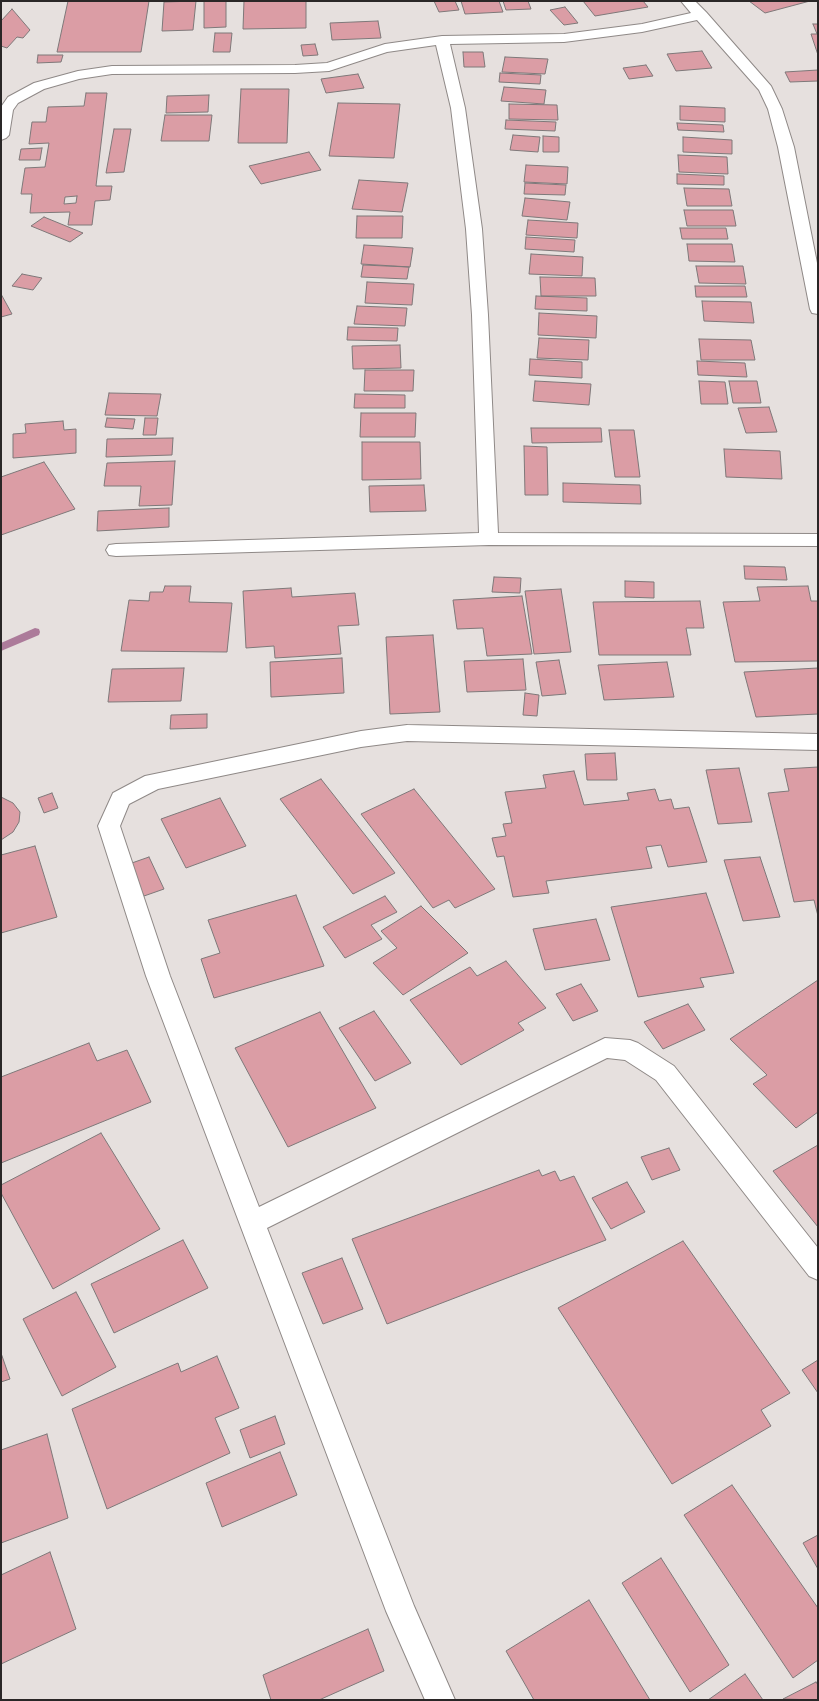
<!DOCTYPE html>
<style>
body{margin:0}
#map{position:relative;width:819px;height:1701px;overflow:hidden;background:#e6e0de;font-family:Karla,sans-serif}
canvas{display:block}
.frame{position:absolute;inset:0;border:2px solid #2a2727;pointer-events:none}
</style>
<div id="map">
<canvas width="819" height="1701"></canvas>
<div class="frame"></div>
</div>
<script>
const c = document.querySelector('canvas').getContext('2d');
c.lineJoin = 'round';
function shape(rows) {
  const path = new Path2D();
  for (const r of rows) {
    path.moveTo(r[0], r[1]);
    for (let i = 2; i < r.length; i += 2) path.lineTo(r[i], r[i + 1]);
  }
  return path;
}
function fillPath(path, color) {
  c.fillStyle = color;
  c.fill(path, 'evenodd');
}
function trace(path, color, width, dash) {
  c.strokeStyle = color;
  c.lineWidth = width;
  c.lineCap = dash ? 'butt' : 'round';
  c.setLineDash(dash || []);
  c.stroke(path);
}
fillPath(shape([
 [35,628,39,629,40,632,39,635,1,651,1,643,35,628]
]), '#ac7b9a');
const building = shape([
 [68,1,149,1,141,52,57,52,68,1],
 [196,1,193,30,162,31,164,2,196,1],
 [204,1,226,1,226,27,204,28,204,1],
 [244,1,306,1,306,28,243,29,244,1],
 [434,1,455,1,459,10,439,12,434,1],
 [461,1,499,1,503,12,465,14,461,1],
 [503,1,528,1,531,9,506,10,503,1],
 [583,1,643,1,648,7,595,16,583,1],
 [749,1,810,1,765,13,749,1],
 [565,7,578,23,564,25,550,10,565,7],
 [12,9,30,30,23,38,17,37,7,48,1,46,1,21,12,9],
 [378,21,381,38,332,40,330,23,378,21],
 [813,24,818,24,818,55,811,34,817,34,813,24],
 [215,33,232,33,230,52,213,52,215,33],
 [315,44,318,55,303,56,301,45,315,44],
 [702,51,712,68,676,71,667,54,702,51],
 [463,52,483,52,485,67,464,67,463,52],
 [38,55,63,55,61,62,37,63,38,55],
 [505,57,548,59,545,74,502,72,505,57],
 [646,65,653,76,629,79,623,68,646,65],
 [818,70,818,81,790,82,785,72,818,70],
 [500,73,541,75,540,84,499,82,500,73],
 [358,74,364,88,326,93,321,79,358,74],
 [504,87,546,90,544,104,501,101,504,87],
 [241,89,289,89,287,143,238,143,241,89],
 [86,93,107,93,96,186,112,186,110,200,95,201,92,225,68,225,70,212,30,213,32,194,21,194,25,168,45,167,49,143,29,144,32,122,46,122,48,107,84,106,86,93],
 [77,196,76,203,64,204,65,197,77,196],
 [209,95,208,112,166,113,167,96,209,95],
 [338,103,400,104,394,158,329,156,338,103],
 [509,104,557,105,558,120,509,119,509,104],
 [680,106,725,108,725,122,680,120,680,106],
 [165,115,212,115,209,141,161,141,165,115],
 [506,120,556,122,555,131,505,129,506,120],
 [677,123,723,125,724,132,678,130,677,123],
 [114,129,131,129,124,172,106,173,114,129],
 [513,135,540,137,538,152,510,150,513,135],
 [543,136,559,137,559,152,543,152,543,136],
 [683,137,732,140,732,154,683,152,683,137],
 [42,148,40,160,19,160,21,149,42,148],
 [309,152,321,170,261,184,249,166,309,152],
 [678,155,727,157,728,174,679,172,678,155],
 [526,165,568,167,567,184,524,182,526,165],
 [677,174,724,176,724,185,677,184,677,174],
 [359,180,408,183,402,212,352,209,359,180],
 [525,183,566,185,565,195,524,194,525,183],
 [684,188,729,189,732,206,687,206,684,188],
 [525,198,570,202,567,220,522,216,525,198],
 [684,210,733,210,736,226,687,226,684,210],
 [357,216,403,216,402,238,356,238,357,216],
 [44,217,83,233,70,242,31,226,44,217],
 [528,220,578,223,577,238,526,235,528,220],
 [680,228,726,228,728,239,682,239,680,228],
 [526,237,575,240,574,252,525,249,526,237],
 [687,244,732,244,735,262,689,261,687,244],
 [364,245,413,248,410,267,361,264,364,245],
 [531,254,583,257,582,276,529,274,531,254],
 [363,265,409,267,407,279,361,277,363,265],
 [696,266,743,266,746,284,699,283,696,266],
 [22,274,42,278,33,290,12,286,22,274],
 [540,277,595,278,596,296,541,296,540,277],
 [367,282,414,284,412,305,365,303,367,282],
 [695,286,745,286,747,297,696,297,695,286],
 [1,294,12,314,1,317,1,294],
 [536,296,587,298,587,311,535,309,536,296],
 [702,301,751,302,754,323,704,321,702,301],
 [357,306,407,308,405,326,354,324,357,306],
 [539,313,597,316,596,338,538,335,539,313],
 [348,327,398,328,397,341,347,340,348,327],
 [539,338,589,340,588,360,537,358,539,338],
 [699,339,751,340,755,360,701,360,699,339],
 [400,345,401,368,353,369,352,346,400,345],
 [530,359,582,362,582,378,529,375,530,359],
 [697,361,745,363,747,377,698,375,697,361],
 [365,370,414,370,413,391,364,391,365,370],
 [535,381,591,384,589,405,533,401,535,381],
 [699,381,725,382,728,404,701,404,699,381],
 [729,381,757,381,761,403,733,403,729,381],
 [109,393,161,394,157,416,105,415,109,393],
 [355,394,405,395,405,408,354,408,355,394],
 [769,407,777,432,746,433,738,408,769,407],
 [361,413,416,413,415,437,360,437,361,413],
 [107,418,135,419,133,429,105,427,107,418],
 [145,418,158,418,156,435,143,435,145,418],
 [63,421,64,430,76,429,76,453,13,458,13,434,26,433,25,424,63,421],
 [531,428,601,428,602,442,532,443,531,428],
 [609,430,634,430,640,477,615,477,609,430],
 [173,438,172,455,106,457,107,439,173,438],
 [362,442,420,442,421,479,362,480,362,442],
 [524,446,547,447,548,495,525,495,524,446],
 [724,449,780,451,782,479,726,477,724,449],
 [175,461,172,505,139,506,141,486,104,486,107,463,175,461],
 [44,462,75,509,1,535,1,477,44,462],
 [563,483,640,485,641,504,563,502,563,483],
 [424,485,426,511,370,512,369,486,424,485],
 [169,508,169,527,97,531,98,511,169,508],
 [744,566,785,567,787,580,745,579,744,566],
 [494,577,521,578,520,593,492,592,494,577],
 [625,581,654,582,654,598,625,597,625,581],
 [165,586,191,586,189,602,232,603,227,652,121,651,129,600,149,601,150,592,163,592,165,586],
 [808,586,811,601,818,601,818,661,735,662,723,602,760,601,757,587,808,586],
 [291,588,292,597,355,593,359,625,338,626,341,654,275,658,274,646,246,648,243,591,291,588],
 [561,589,571,652,534,654,525,591,561,589],
 [522,596,532,654,487,656,483,628,457,629,453,600,522,596],
 [700,601,704,628,686,628,691,655,599,655,593,602,700,601],
 [433,635,440,712,390,714,386,637,433,635],
 [342,658,344,693,271,697,270,662,342,658],
 [523,659,526,690,467,692,464,661,523,659],
 [559,660,566,694,542,696,536,662,559,660],
 [667,662,674,697,604,700,598,665,667,662],
 [184,668,181,701,108,702,112,669,184,668],
 [818,668,818,714,756,717,744,672,818,668],
 [525,693,539,695,537,716,523,715,525,693],
 [207,714,207,728,170,729,171,715,207,714],
 [615,753,617,780,587,780,585,754,615,753],
 [818,767,818,916,814,900,794,902,768,793,789,791,784,769,818,767],
 [739,768,752,822,718,824,706,770,739,768],
 [574,771,584,805,629,800,627,793,655,789,659,801,671,799,674,809,689,807,707,862,668,867,661,845,646,847,652,868,546,881,549,893,513,897,504,856,497,857,492,838,506,836,503,824,512,823,505,792,546,788,543,775,574,771],
 [321,779,395,873,353,894,280,799,321,779],
 [414,789,495,889,455,908,449,900,433,908,361,814,414,789],
 [52,793,58,808,44,813,38,798,52,793],
 [1,797,13,803,20,812,19,822,13,832,1,840,1,797],
 [220,798,246,846,186,868,161,819,220,798],
 [35,846,57,917,1,933,1,855,35,846],
 [149,857,164,889,144,896,129,864,149,857],
 [760,857,780,917,743,921,724,860,760,857],
 [706,893,734,973,700,978,704,987,638,997,611,907,706,893],
 [296,895,324,966,214,998,201,959,220,953,208,920,296,895],
 [385,896,397,912,371,925,382,939,345,958,323,927,385,896],
 [421,906,468,953,403,995,373,963,397,948,381,931,421,906],
 [596,919,610,960,545,970,533,929,596,919],
 [506,961,546,1008,518,1023,524,1030,461,1065,410,1000,470,967,477,976,506,961],
 [818,980,818,1112,796,1128,753,1084,767,1075,730,1039,818,980],
 [581,984,598,1011,573,1021,556,994,581,984],
 [688,1004,705,1030,663,1049,644,1022,688,1004],
 [374,1011,411,1063,375,1081,339,1028,374,1011],
 [320,1012,376,1108,288,1147,235,1048,320,1012],
 [89,1043,97,1061,127,1050,151,1102,1,1163,1,1077,89,1043],
 [101,1133,160,1229,53,1289,1,1193,1,1185,101,1133],
 [818,1145,818,1227,773,1171,818,1145],
 [669,1148,680,1170,652,1180,641,1157,669,1148],
 [539,1170,542,1176,555,1171,560,1181,574,1176,606,1240,387,1324,352,1239,539,1170],
 [627,1182,645,1212,611,1229,592,1198,627,1182],
 [183,1240,208,1288,114,1333,91,1284,183,1240],
 [683,1241,790,1393,761,1410,771,1426,672,1484,558,1308,683,1241],
 [342,1258,363,1309,323,1324,302,1273,342,1258],
 [76,1292,116,1367,62,1396,23,1319,76,1292],
 [1,1353,10,1379,1,1382,1,1353],
 [217,1356,239,1408,215,1418,230,1453,107,1509,72,1409,178,1363,181,1372,217,1356],
 [818,1360,818,1393,802,1370,818,1360],
 [275,1416,285,1444,250,1458,240,1430,275,1416],
 [47,1434,68,1518,1,1543,1,1450,47,1434],
 [280,1452,297,1495,222,1527,206,1483,280,1452],
 [732,1485,818,1608,818,1660,793,1678,684,1515,732,1485],
 [818,1535,818,1569,803,1543,818,1535],
 [50,1552,76,1629,1,1664,1,1575,50,1552],
 [661,1558,729,1665,690,1692,622,1583,661,1558],
 [589,1600,650,1700,534,1700,506,1651,589,1600],
 [368,1629,384,1671,319,1700,271,1700,263,1675,368,1629],
 [745,1674,763,1700,708,1700,745,1674],
 [816,1682,818,1685,818,1700,783,1699,816,1682]
]);
fillPath(building, '#db9da5');
trace(building, '#7e7879', 1);
const street = shape([
 [681,1,695,1,706,12,771,86,782,109,794,147,818,268,818,314,812,313,810,309,778,147,768,109,759,90,697,20,642,32,564,42,450,44,465,108,482,229,488,315,498,533,818,534,818,546,489,545,116,556,109,555,106,550,109,545,116,544,479,533,472,315,466,229,451,108,436,45,387,52,329,71,295,73,112,74,79,79,44,89,18,103,13,110,9,135,6,138,1,140,1,107,8,97,34,83,78,71,112,66,295,65,327,63,385,44,442,36,564,34,642,24,691,13,681,1],
 [407,725,818,734,818,750,407,741,361,747,158,789,129,804,120,826,170,976,259,1207,605,1038,630,1040,638,1043,674,1066,818,1248,818,1280,809,1276,656,1080,625,1060,607,1058,267,1228,414,1606,455,1700,425,1700,386,1611,146,976,98,826,113,793,145,776,361,731,407,725]
]);
trace(street, '#8f8987', 2);
fillPath(street, '#fff');
</script>
